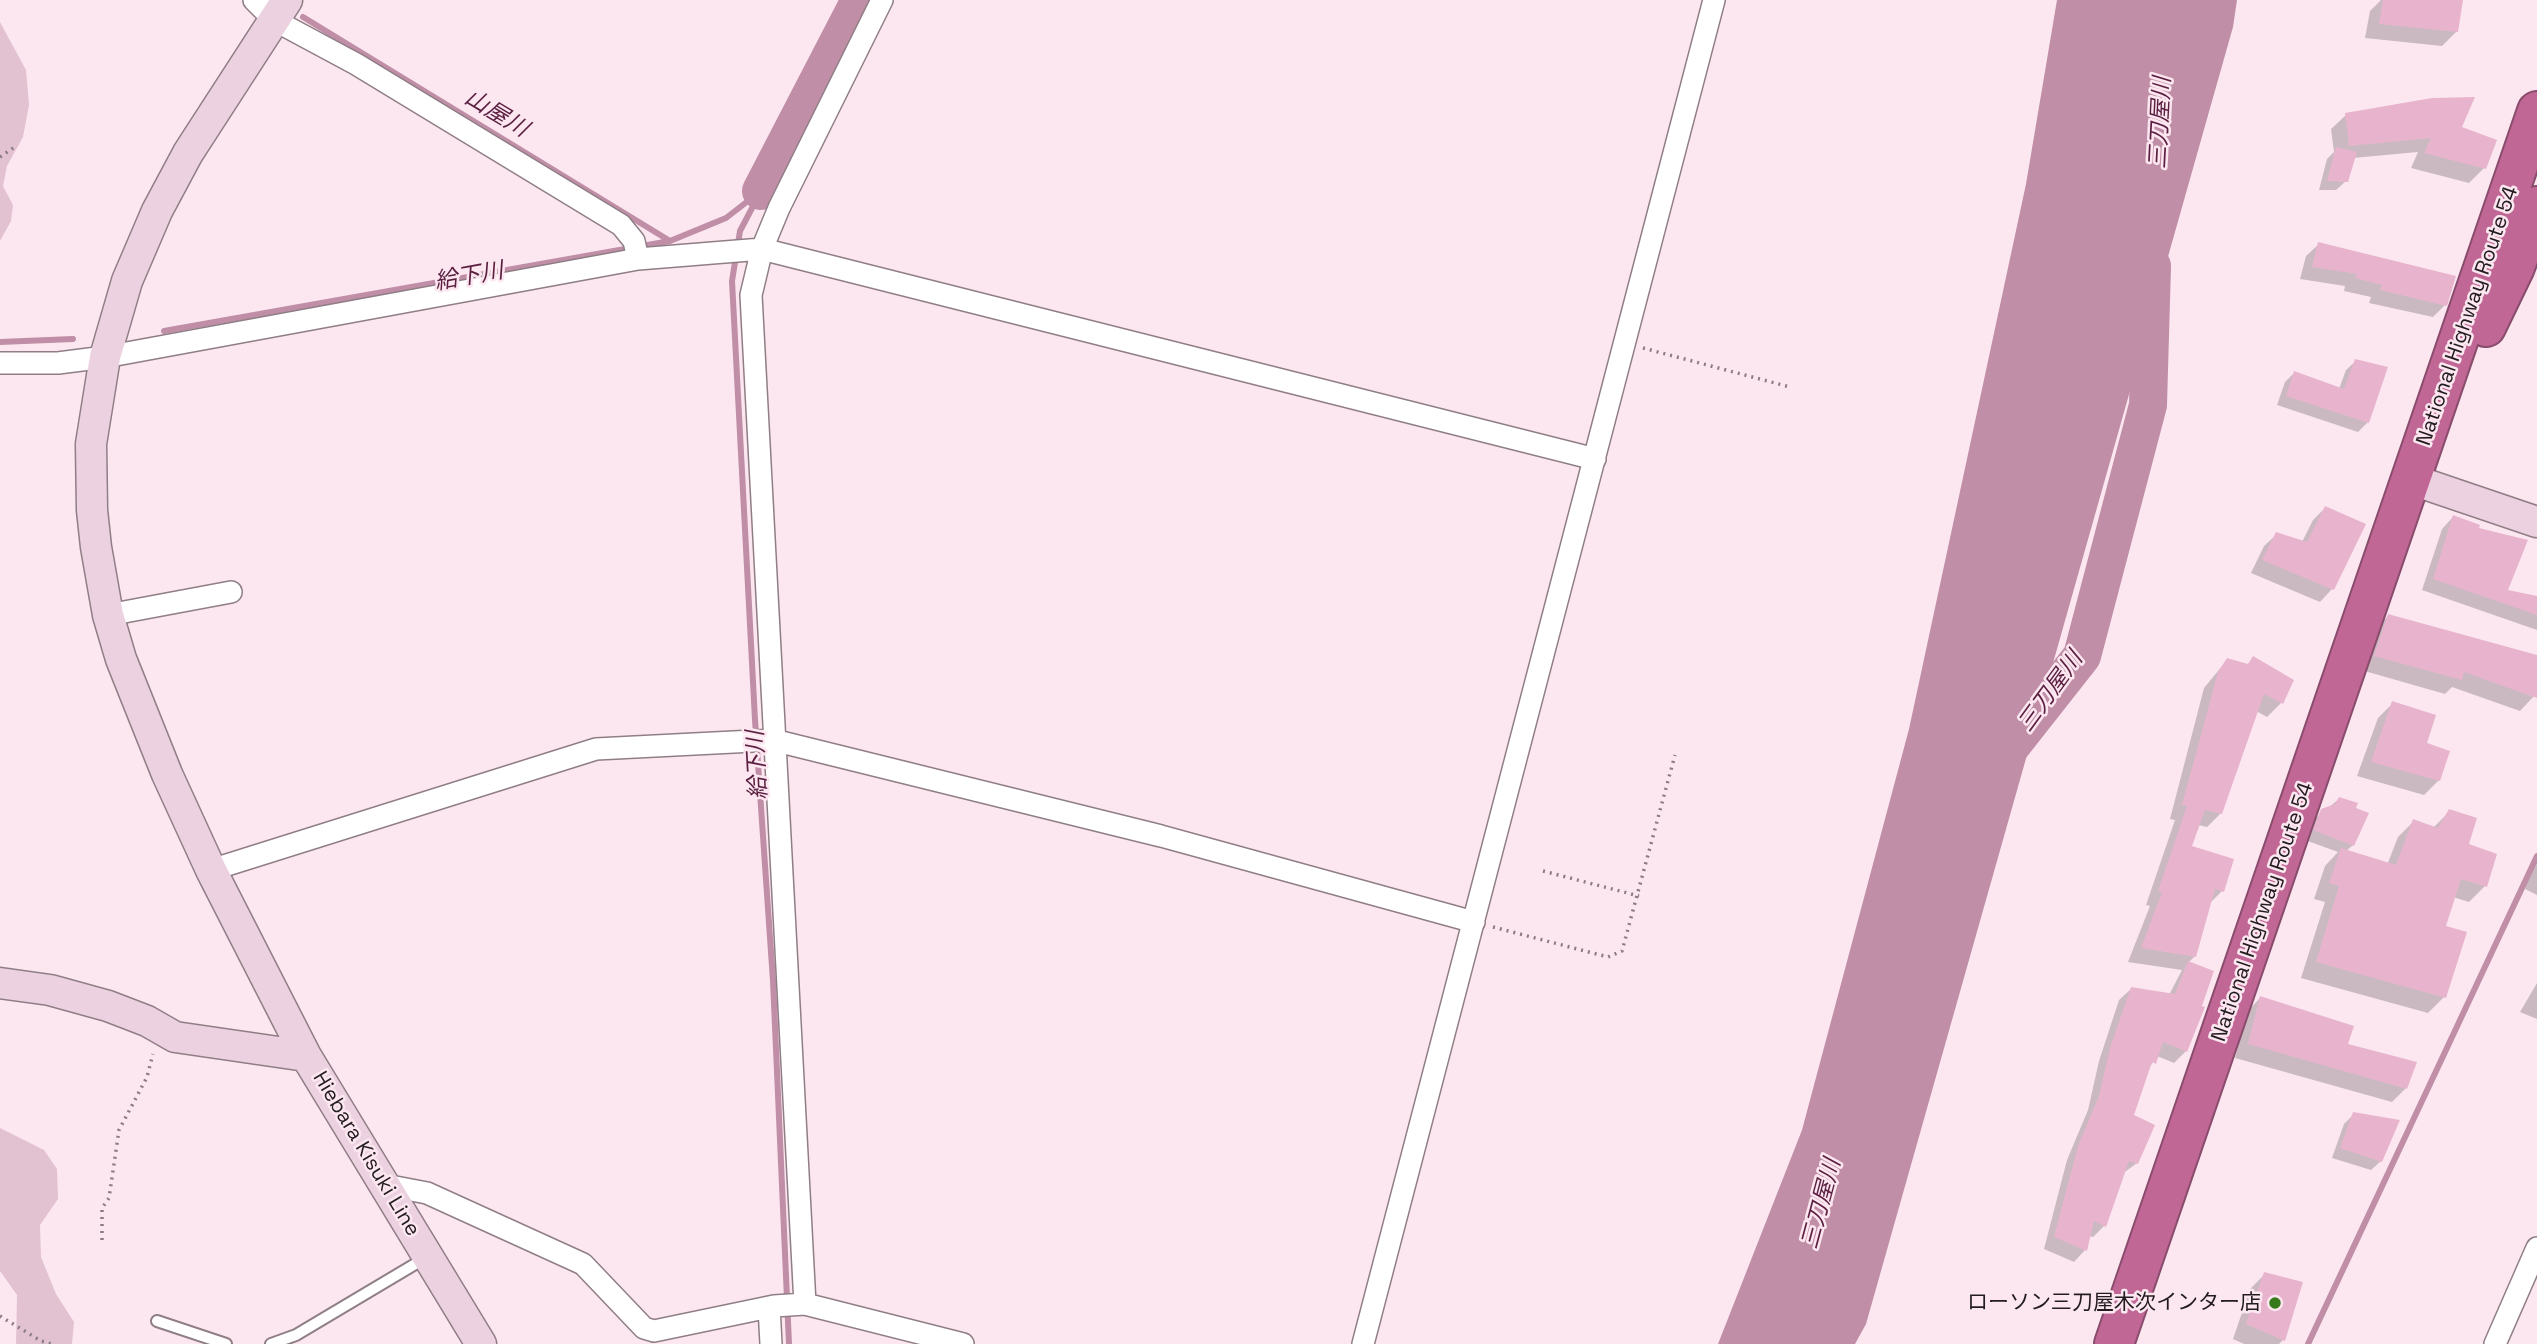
<!DOCTYPE html>
<meta charset="utf-8">
<style>
body{margin:0}
canvas{display:block;background:#fce7f0}
</style>
<canvas width="2537" height="1344"></canvas>
<script>
const c = document.querySelector('canvas').getContext('2d');
c.lineJoin = 'round';
function fillPath(path, color) {
  c.fillStyle = color;
  c.fill(path, 'evenodd');
}
function shape(rows) {
  const path = new Path2D();
  for (const r of rows) {
    path.moveTo(r[0], r[1]);
    for (let i = 2; i < r.length; i += 2) path.lineTo(r[i], r[i + 1]);
  }
  return path;
}
function trace(path, color, width, dash) {
  c.strokeStyle = color;
  c.lineWidth = width;
  c.lineCap = dash ? 'butt' : 'round';
  c.setLineDash(dash || []);
  c.stroke(path);
}
function drawText(font, color, halo, rows, align = 'center') {
  c.font = font + ' "Space Grotesk","Noto Sans JP",sans-serif';
  c.lineWidth = 5;
  c.setLineDash([]);
  c.textBaseline = 'middle';
  c.strokeStyle = halo;
  c.fillStyle = color;
  for (const [text, x, y, turn = 0] of rows) {
    c.save();
    c.translate(x, y);
    c.rotate((+turn || 0) * Math.PI / 180);
    c.textAlign = isNaN(turn) ? turn : align;
    if (halo) c.strokeText(text, 0, 0);
    c.fillText(text, 0, 0);
    c.restore();
  }
}
fillPath(shape([
 [0,22,26,70,29,105,23,137,7,166,3,186,13,205,11,221,0,241],
 [0,1128,44,1150,57,1169,58,1199,40,1225,41,1257,56,1294,74,1322,72,1344,16,1344,17,1295,0,1271]
]), '#e2c2d1');
fillPath(shape([
 [2057,0,2237,0,2233,27,1866,1324,1855,1344,1718,1344,1802,1130,1909,729,2026,184]
]), '#c08fa7');
fillPath(shape([
 [2381,0,2462,0,2457,31,2442,46,2365,38,2370,11],
 [2346,115,2460,129,2484,168,2469,183,2411,168,2418,152,2353,158,2346,181,2336,190,2319,190,2327,159,2334,152,2331,129],
 [2319,244,2445,305,2433,317,2369,303,2371,297,2344,291,2345,286,2300,279,2306,256],
 [2356,361,2368,422,2358,432,2277,405,2285,382,2294,373,2339,389,2346,370],
 [2325,508,2332,589,2320,602,2251,573,2264,546,2277,534,2302,542,2313,520],
 [2453,517,2506,591,2537,598,2537,630,2422,590,2442,529],
 [2388,616,2537,656,2534,696,2520,711,2452,687,2445,694,2361,670,2374,630],
 [2254,658,2281,703,2267,717,2256,711,2221,813,2207,827,2198,825,2189,847,2222,891,2209,904,2195,956,2188,963,2186,1051,2174,1063,2157,1056,2147,1071,2132,1116,2137,1163,2122,1174,2104,1226,2093,1237,2089,1236,2085,1250,2074,1262,2044,1249,2067,1160,2088,1110,2099,1061,2119,1000,2131,989,2169,995,2182,970,2128,962,2150,906,2146,905,2175,820,2170,819,2204,688,2227,660,2247,665],
 [2393,703,2425,744,2439,780,2424,795,2357,776,2378,718],
 [2339,799,2353,845,2346,851,2387,865,2398,837,2414,821,2434,827,2450,811,2485,886,2469,902,2453,897,2443,927,2444,997,2428,1013,2301,978,2325,902,2314,899,2325,866,2338,852,2305,840,2312,821],
 [2537,857,2537,895,2525,889],
 [2537,983,2537,1019,2520,1012],
 [2260,998,2346,1045,2415,1063,2405,1089,2392,1102,2235,1058,2247,1012],
 [2354,1114,2381,1161,2371,1170,2332,1158,2344,1124],
 [2265,1274,2283,1340,2279,1344,2244,1344,2233,1339,2250,1289]
]), '#0003');
trace(shape([
 [303,17,670,241],
 [761,191,740,231,732,281,755,720,773,981,789,1344],
 [164,331,670,241,726,218,757,194],
 [0,342,73,339],
 [2308,1344,2537,856]
]), '#c08fa7', 6);
trace(shape([
 [761,191,860,0],
 [2008,750,2082,656,2148,405,2152,266]
]), '#c08fa7', 38);
fillPath(shape([
 [2383,0,2463,0,2458,32,2379,24],
 [2475,97,2462,127,2497,140,2486,169,2424,153,2431,138,2349,146,2345,113,2432,98],
 [2336,147,2357,152,2348,182,2327,181],
 [2318,242,2456,276,2447,306,2380,290,2382,285,2355,278,2357,274,2312,267],
 [2355,359,2388,367,2369,423,2286,396,2294,371,2344,389],
 [2325,506,2366,524,2334,590,2262,560,2276,532,2307,542],
 [2453,515,2480,525,2479,528,2528,540,2508,590,2537,596,2537,615,2433,579],
 [2388,614,2537,655,2537,698,2464,672,2462,680,2374,656],
 [2253,656,2294,680,2283,704,2264,694,2222,814,2205,810,2192,846,2234,859,2224,892,2215,889,2196,957,2141,948,2162,892,2158,891,2187,806,2182,805,2218,672,2227,658,2248,664],
 [2392,701,2436,715,2427,743,2450,751,2440,781,2371,762],
 [2339,797,2358,803,2356,808,2369,813,2354,846,2313,830,2321,809,2335,804],
 [2449,809,2477,818,2469,844,2497,854,2487,887,2461,879,2446,926,2467,932,2446,998,2316,962,2339,886,2329,883,2341,848,2396,865,2413,819,2438,828],
 [2188,961,2214,971,2202,1006,2205,1007,2187,1052,2163,1042,2156,1064,2152,1062,2134,1115,2155,1125,2138,1164,2129,1161,2106,1227,2094,1221,2087,1251,2054,1237,2078,1146,2099,1096,2110,1048,2131,987,2175,994],
 [2260,996,2354,1026,2348,1044,2417,1062,2407,1089,2248,1044],
 [2353,1112,2400,1120,2382,1162,2340,1148],
 [2264,1272,2303,1282,2285,1341,2246,1324]
]), '#e8b4cd');
const lane = shape([
 [157,1321,226,1344],
 [271,1344,296,1335,427,1257]
]);
const street = shape([
 [254,0,274,20,356,64,621,225,634,241,638,259],
 [0,363,58,363,105,357,638,259,762,249,1595,459],
 [108,615,231,592],
 [211,870,596,749,773,740,1161,836,1474,922],
 [385,1185,427,1193,583,1264,644,1328,654,1331,774,1306,805,1304,963,1344],
 [805,1304,751,295,762,249,779,208,882,0],
 [769,1307,771,1344],
 [1363,1344,1714,0],
 [2495,1344,2537,1248]
]);
const secondary = shape([
 [287,0,188,153,157,211,127,281,105,357,91,444,92,510,96,547,108,615,121,659,167,774,211,870,306,1056,481,1344],
 [2413,480,2537,522],
 [0,983,50,990,108,1006,147,1021,175,1037,306,1056]
]);
const highway = shape([
 [2486,327,2515,267,2537,206],
 [2114,1344,2537,111]
]);
trace(lane, '#907e86', 14);
trace(street, '#907e86', 24);
trace(secondary, '#907e86', 33);
trace(highway, '#894c6c', 42);
trace(shape([
 [0,157,16,146],
 [1643,348,1790,387],
 [1543,871,1639,896],
 [1493,927,1608,957,1622,951,1675,755],
 [102,1240,102,1208,109,1198,119,1130,147,1077,153,1054],
 [0,1316,41,1341,52,1344]
]), '#8a7c82', 3.5, [2, 5]);
trace(lane, '#fff', 10);
trace(street, '#fff', 21);
trace(secondary, '#ecd1e0', 30);
trace(highway, '#c06796', 38);
for (const [x, y, r, color] of [
 [2275,1303,7,"#377a1b"]
]) {
  const dot = new Path2D();
  dot.arc(x, y, r, 0, 2 * Math.PI);
  c.fillStyle = color;
  c.fill(dot);
  trace(dot, '#fce7f0', 2.5);
}
drawText('21px', '#221b1f', '#fce7f0', [
 ["National Highway Route 54",2468,316,-71],
 ["National Highway Route 54",2263,912,-71],
 ["Hiebara Kisuki Line",366,1154,59]
]);
drawText('21px', '#221b1f', '#fce7f0', [
 ["ローソン三刀屋木次インター店",2261,1303]
], 'right');
drawText('italic 23px', '#5b1f41', '#fce7f0', [
 ["山屋川",496,114,31],
 ["三刀屋川",2161,123,-87],
 ["給下川",469,277,-10],
 ["三刀屋川",2051,692,-54],
 ["給下川",758,765,-93],
 ["三刀屋川",1822,1204,-75]
]);
</script>
